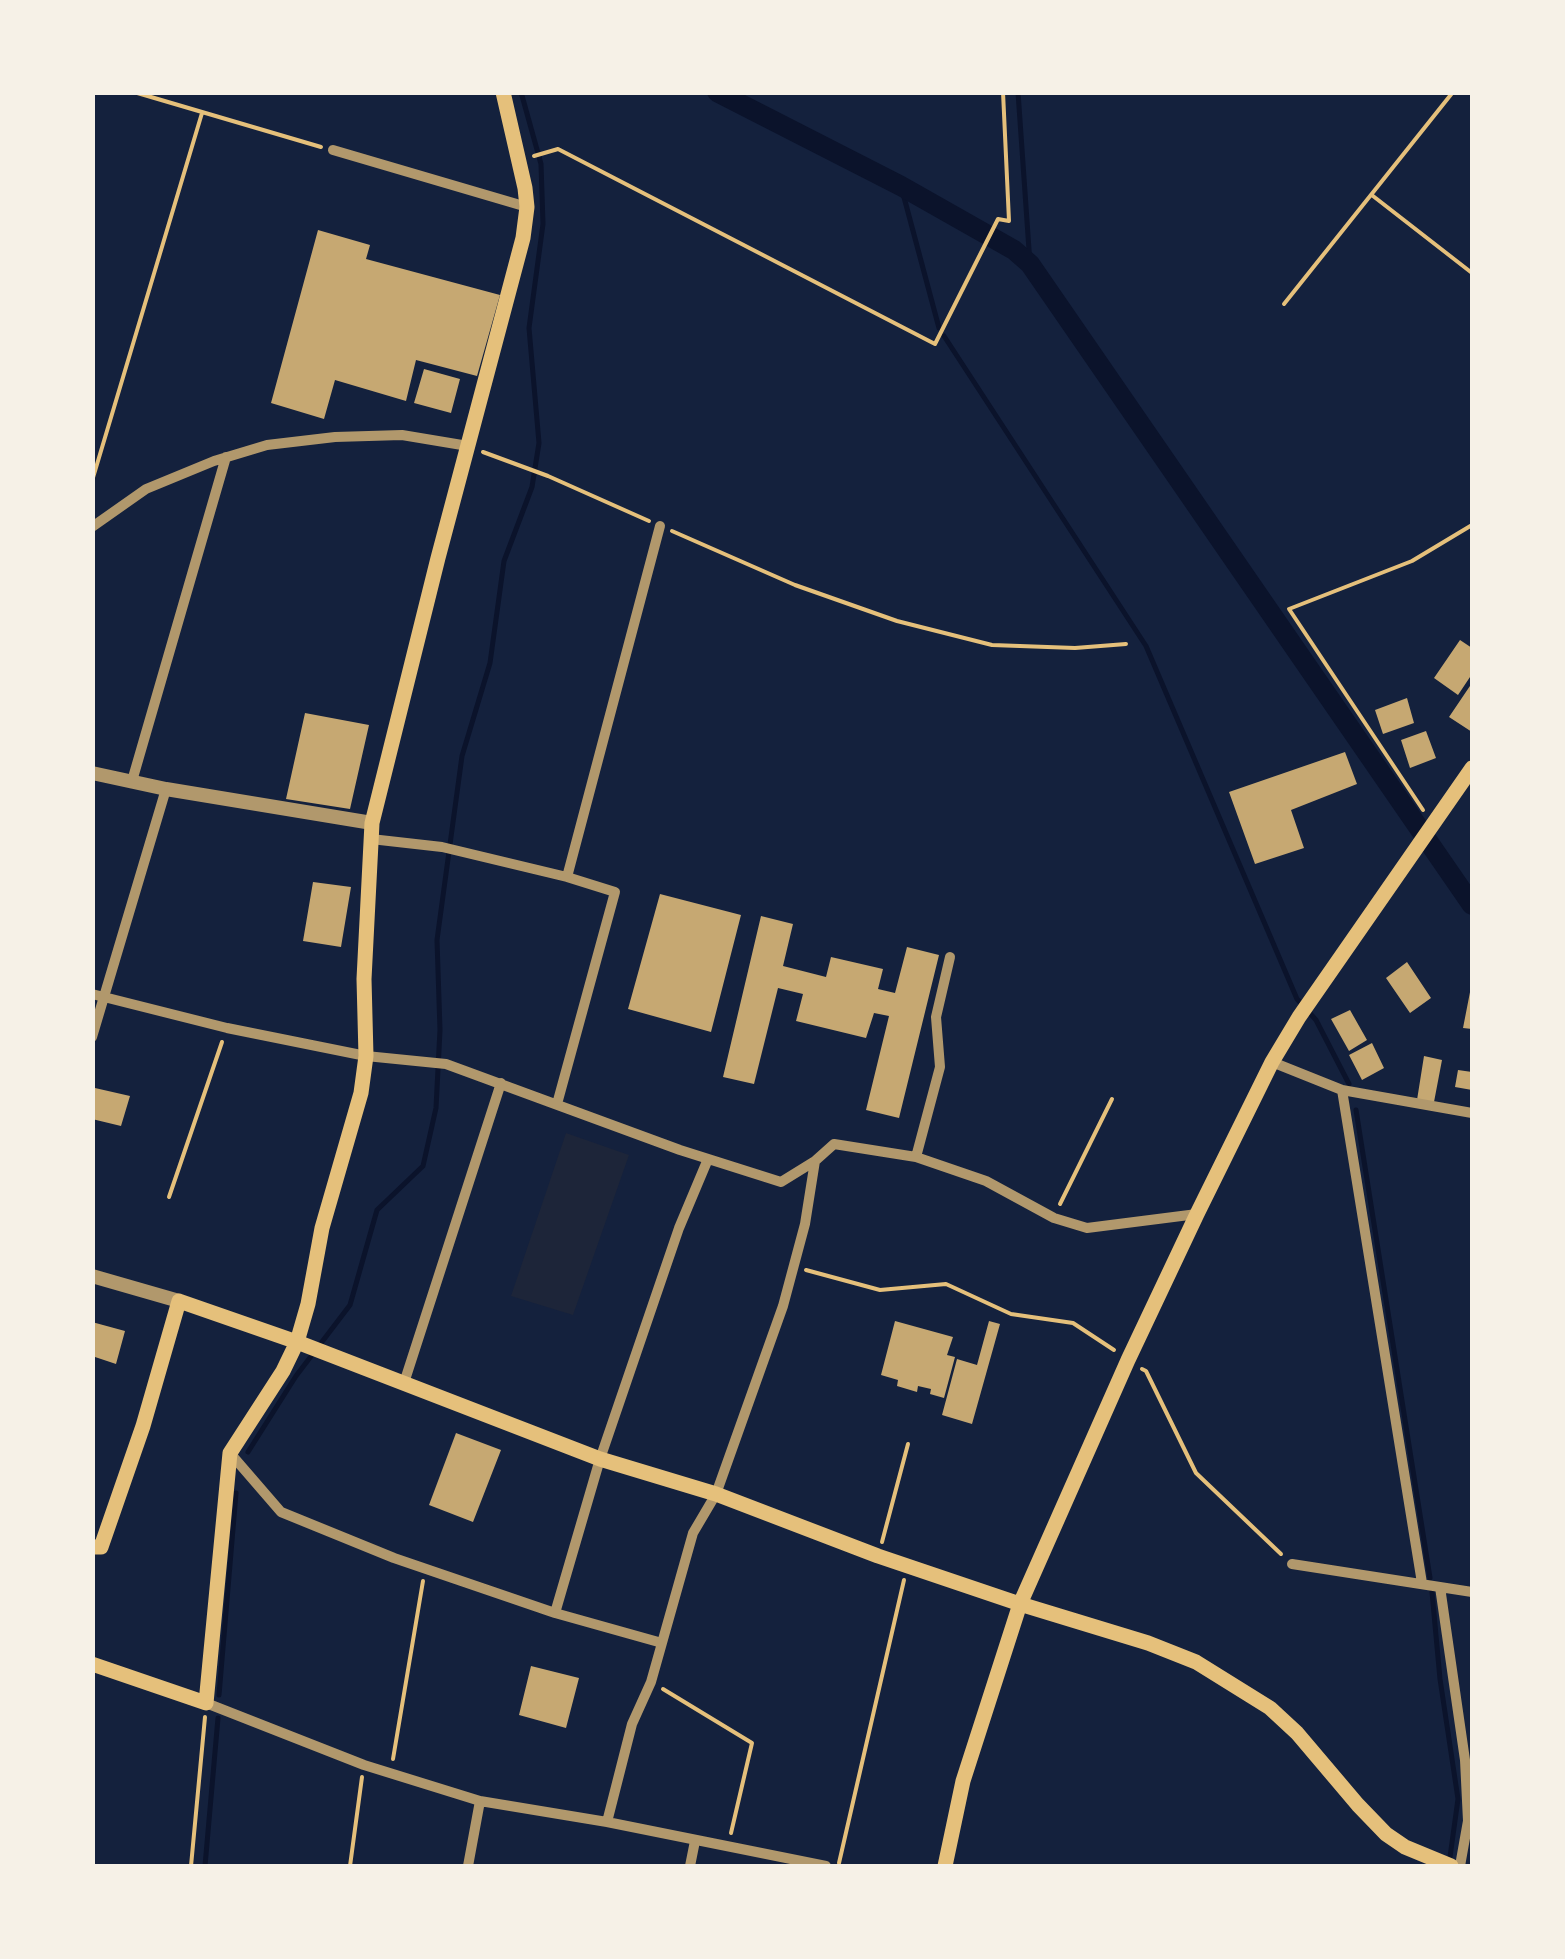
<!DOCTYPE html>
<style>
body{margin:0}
#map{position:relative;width:1565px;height:1959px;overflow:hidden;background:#14213d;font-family:Ubuntu,sans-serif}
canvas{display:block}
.frame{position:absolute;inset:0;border:95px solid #f6f1e7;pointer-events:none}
</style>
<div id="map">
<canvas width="1565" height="1959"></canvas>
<div class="frame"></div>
</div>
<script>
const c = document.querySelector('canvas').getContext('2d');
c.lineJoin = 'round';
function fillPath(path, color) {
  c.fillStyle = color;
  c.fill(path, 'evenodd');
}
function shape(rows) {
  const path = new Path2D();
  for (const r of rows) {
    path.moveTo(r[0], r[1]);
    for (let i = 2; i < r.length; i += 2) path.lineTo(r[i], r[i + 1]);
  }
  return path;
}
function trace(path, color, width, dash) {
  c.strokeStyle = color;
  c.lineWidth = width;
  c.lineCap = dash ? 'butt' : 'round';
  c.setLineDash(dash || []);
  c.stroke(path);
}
fillPath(shape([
 [566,1133,629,1155,573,1315,511,1296]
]), '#1d2539');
trace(shape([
 [1018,92,1030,264],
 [901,186,939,328],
 [944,336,1146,646,1297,999,1316,1020,1349,1084],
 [1356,1110,1430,1578],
 [248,1452,296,1376,350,1305,377,1210,423,1166,436,1108,440,1030,437,940,462,756,490,663,504,561,532,487,539,443,529,328,543,224,541,164,521,92],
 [1432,1592,1440,1679,1458,1799,1450,1857],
 [219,1695,236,1493],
 [205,1866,218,1718]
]), '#0b132b', 5);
trace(shape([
 [717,92,901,186,1014,250,1030,264,1472,905]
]), '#0b132b', 20);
fillPath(shape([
 [318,230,370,245,366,259,500,295,477,376,416,360,406,401,335,380,324,419,271,403],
 [424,369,460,379,451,413,414,403],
 [1460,640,1472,648,1472,674,1458,695,1434,678],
 [1472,683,1472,732,1449,717],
 [1407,698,1414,723,1383,734,1375,710],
 [305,713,369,725,350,809,286,799],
 [1426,731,1436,758,1410,768,1401,740],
 [1345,752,1357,784,1291,810,1304,848,1255,864,1229,792],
 [313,882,351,887,341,947,303,941],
 [660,894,741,915,711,1032,628,1009],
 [761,916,793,924,783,966,826,977,831,957,883,969,878,989,895,993,907,947,939,955,899,1118,866,1110,889,1016,874,1013,866,1038,796,1021,803,994,778,988,754,1084,723,1077],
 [1407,962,1431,998,1410,1013,1386,978],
 [1471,987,1472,987,1472,1029,1463,1028],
 [1350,1010,1367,1040,1349,1051,1331,1019],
 [1372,1043,1384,1068,1362,1080,1349,1055],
 [1424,1056,1442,1060,1434,1102,1417,1100],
 [1458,1070,1472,1072,1472,1090,1455,1087],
 [95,1088,130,1096,121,1126,92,1119,92,1096],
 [895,1321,953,1337,947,1355,955,1357,944,1398,930,1394,931,1389,918,1386,917,1392,897,1386,898,1380,881,1375],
 [989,1321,1000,1324,972,1424,942,1415,957,1359,977,1365],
 [92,1322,125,1331,116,1364,92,1356],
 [456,1433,501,1450,473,1522,429,1505],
 [531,1666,579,1678,566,1728,519,1715]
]), '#c6a872');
trace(shape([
 [134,92,321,147],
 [534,156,558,149,935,344,998,219,1009,221,1003,92],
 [1373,196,1472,273],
 [1284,304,1453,92],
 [483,452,548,476,649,521],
 [92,481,202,113],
 [672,531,795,585,897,621,992,645,1075,648,1126,644],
 [1423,810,1289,609,1412,561,1472,525],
 [169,1197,222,1042],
 [1060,1204,1112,1099],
 [806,1270,880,1290,946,1284,1011,1314,1073,1323,1114,1350],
 [1142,1369,1146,1371,1196,1473,1281,1554],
 [882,1542,908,1444],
 [663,1689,752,1743,731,1833],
 [393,1759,423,1581],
 [839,1863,904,1580],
 [191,1866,205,1717],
 [350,1866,362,1777]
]), '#e5c07b', 4);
trace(shape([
 [333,150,527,207],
 [92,527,146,489,214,461,267,445,335,437,402,435,468,446],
 [132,781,226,457],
 [371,839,442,847,567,877,615,892,557,1104],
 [567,877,660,526],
 [92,994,227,1028,366,1056,446,1064,680,1150,781,1182,815,1161,834,1144,916,1157,986,1181,1054,1218,1087,1228,1197,1214],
 [92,1037,166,789],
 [1272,1062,1342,1090,1472,1113],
 [1342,1090,1422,1583],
 [916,1157,940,1067,936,1017,950,957],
 [404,1383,501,1083],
 [230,1453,281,1512,394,1558,555,1613,662,1643],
 [1292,1564,1472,1592],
 [1440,1587,1465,1760,1468,1821,1460,1866],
 [555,1613,600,1459,679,1228,708,1159],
 [206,1703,364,1765,480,1801,607,1822,826,1866],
 [607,1822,632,1724,651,1682,693,1533,716,1494,783,1306,805,1224,815,1161],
 [468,1866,480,1801],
 [690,1866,695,1841]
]), '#b1986c', 10);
trace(shape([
 [92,773,166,789,372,823],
 [92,1276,179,1301]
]), '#b1986c', 14);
trace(shape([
 [92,1547,101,1547,143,1426,179,1301,297,1342,600,1459,716,1494,878,1556,1020,1604,1148,1643,1196,1662,1270,1708,1297,1733,1358,1805,1386,1834,1405,1847,1451,1866],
 [92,1664,206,1703,230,1453,283,1371,297,1342,308,1304,322,1228,361,1093,366,1056,364,979,372,823,438,558,523,238,527,207,525,188,503,92],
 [945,1866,963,1781,1020,1604,1128,1360,1197,1214,1272,1062,1299,1017,1472,768]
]), '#e5c07b', 15);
</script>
